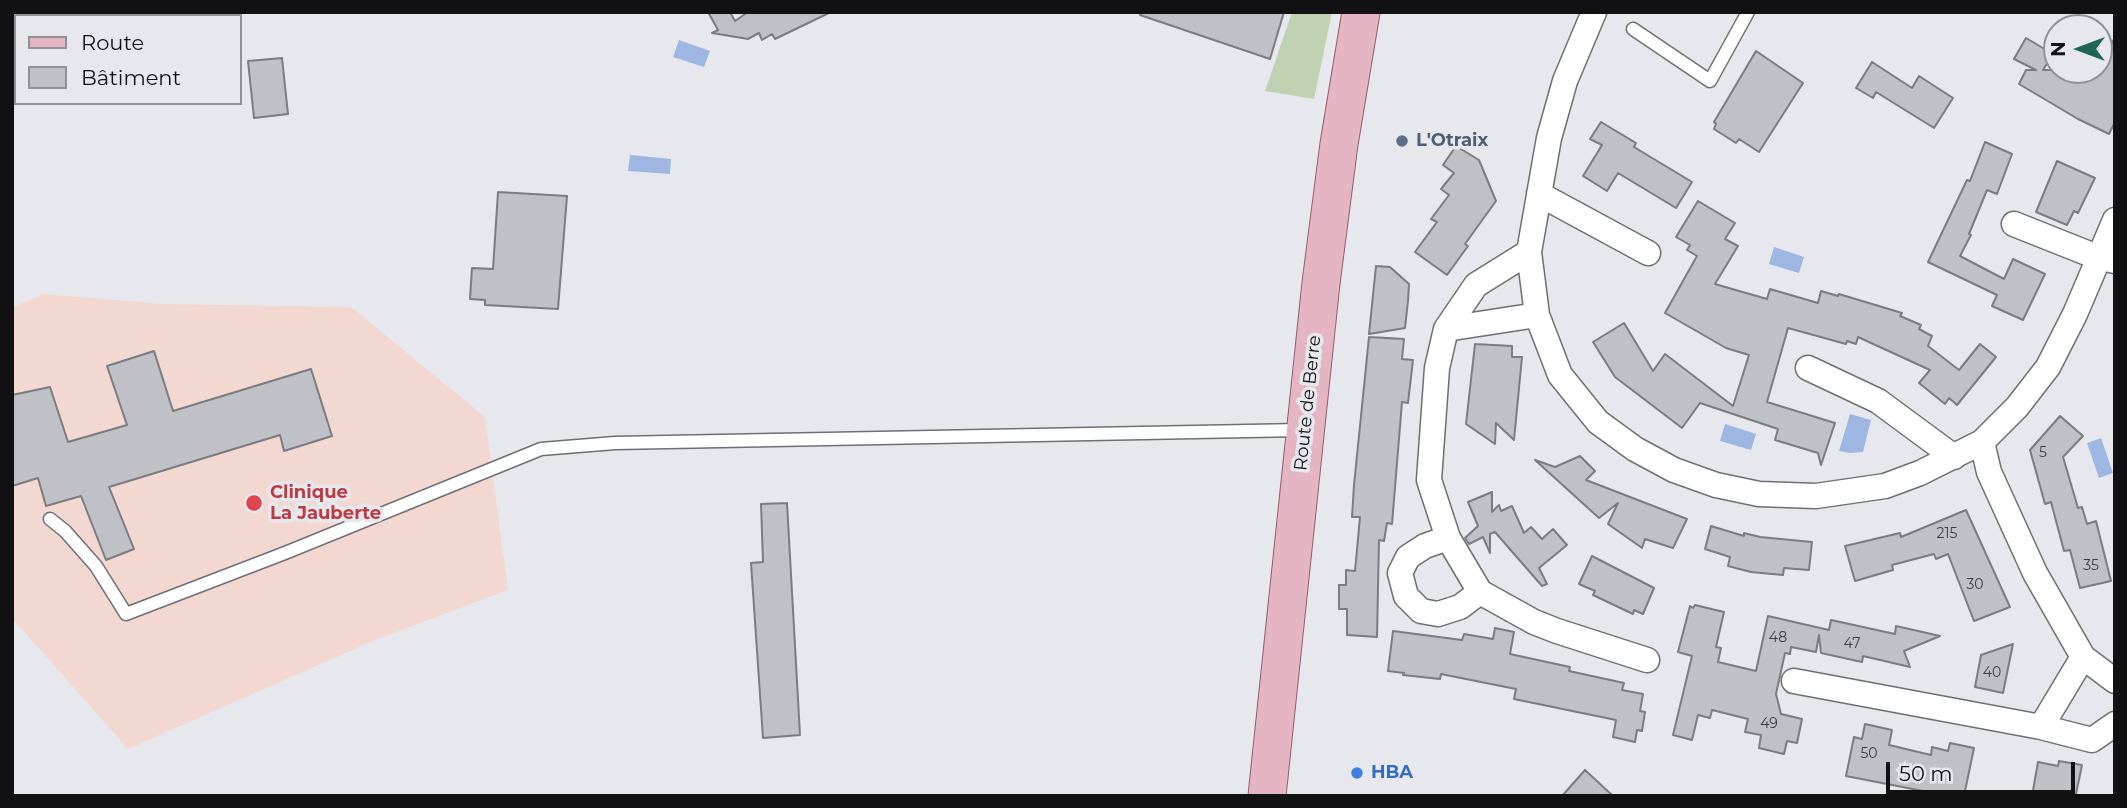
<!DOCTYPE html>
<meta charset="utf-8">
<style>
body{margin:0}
#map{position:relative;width:2127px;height:808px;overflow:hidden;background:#e7e8ee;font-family:Montserrat,sans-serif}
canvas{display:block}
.frame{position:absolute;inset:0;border:14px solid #111113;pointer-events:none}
.legend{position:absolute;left:14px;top:14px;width:228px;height:91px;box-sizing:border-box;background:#e7e8ee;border:2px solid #919296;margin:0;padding:9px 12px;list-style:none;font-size:21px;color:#111113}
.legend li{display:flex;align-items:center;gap:14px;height:35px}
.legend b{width:35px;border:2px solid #919296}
.north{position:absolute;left:2043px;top:14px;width:70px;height:70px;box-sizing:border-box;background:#e7e8ee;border:2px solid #919296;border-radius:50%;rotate:270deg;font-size:19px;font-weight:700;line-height:28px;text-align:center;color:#111113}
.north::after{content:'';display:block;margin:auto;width:24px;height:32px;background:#1e6457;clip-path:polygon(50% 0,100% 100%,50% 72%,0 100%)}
.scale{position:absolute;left:1886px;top:762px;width:189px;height:32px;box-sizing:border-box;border:4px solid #111113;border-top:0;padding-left:9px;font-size:21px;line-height:24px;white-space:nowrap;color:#111113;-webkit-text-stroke:5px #e7e8ee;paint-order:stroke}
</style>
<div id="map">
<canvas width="2127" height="808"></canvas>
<div class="frame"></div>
<ul class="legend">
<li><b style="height:9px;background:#e6b5c3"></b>Route</li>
<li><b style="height:19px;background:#bfc1c6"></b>Bâtiment</li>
</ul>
<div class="north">N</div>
<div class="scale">50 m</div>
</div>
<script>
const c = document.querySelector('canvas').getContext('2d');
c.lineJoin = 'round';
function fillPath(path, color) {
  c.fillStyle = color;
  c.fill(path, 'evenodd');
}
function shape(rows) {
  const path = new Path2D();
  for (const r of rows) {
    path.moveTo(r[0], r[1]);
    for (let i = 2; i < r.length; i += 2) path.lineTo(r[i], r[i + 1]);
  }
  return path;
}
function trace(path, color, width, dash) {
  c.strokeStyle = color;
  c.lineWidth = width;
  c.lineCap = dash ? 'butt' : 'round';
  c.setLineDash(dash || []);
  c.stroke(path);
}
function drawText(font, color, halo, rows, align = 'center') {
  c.font = font + ' Montserrat,sans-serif';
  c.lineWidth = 7;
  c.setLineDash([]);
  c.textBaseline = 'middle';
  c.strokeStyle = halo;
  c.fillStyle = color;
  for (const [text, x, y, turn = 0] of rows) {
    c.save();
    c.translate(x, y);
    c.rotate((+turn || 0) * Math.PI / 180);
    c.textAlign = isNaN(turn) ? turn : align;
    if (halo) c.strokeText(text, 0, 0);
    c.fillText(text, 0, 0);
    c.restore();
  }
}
fillPath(shape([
 [43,294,162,304,351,307,485,417,508,590,373,641,128,749,12,618,12,308]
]), '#f2d8d1');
fillPath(shape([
 [1292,12,1332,12,1314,99,1265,91]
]), '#c1d2b3');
fillPath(shape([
 [679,40,710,51,704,67,673,57],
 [630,155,671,159,670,174,628,171],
 [1774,247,1804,257,1799,273,1769,264],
 [1850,414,1871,420,1863,452,1850,453,1839,451],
 [1725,424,1756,434,1751,450,1720,441],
 [2101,438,2113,473,2099,478,2087,443]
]), '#9db7e2');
const building = shape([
 [708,12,730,12,735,21,748,12,831,12,775,39,772,34,762,40,759,33,748,39,712,33,718,30,708,12],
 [1140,12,1284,12,1270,59,1140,15,1140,12],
 [2115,37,2115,122,2109,134,2078,119,2019,84,2026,70,2036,70,2014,59,2026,38,2053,54,2043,70,2099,70,2115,37],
 [1756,51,1803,83,1759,152,1739,139,1736,143,1714,129,1716,124,1714,122,1756,51],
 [282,58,288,114,254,118,248,61,282,58],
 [1872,62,1912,88,1919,76,1953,98,1934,128,1876,92,1873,98,1856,88,1872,62],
 [1601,122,1636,143,1634,147,1692,182,1676,208,1618,173,1607,191,1583,176,1602,145,1590,139,1601,122],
 [1985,142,2012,154,1997,194,1987,190,1969,234,1971,235,1960,256,2004,279,2013,259,2045,274,2023,320,1992,306,1997,295,1928,262,1967,180,1970,181,1985,142],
 [1456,146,1479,160,1496,201,1465,244,1468,246,1447,275,1415,252,1437,222,1431,219,1449,195,1441,189,1454,173,1443,165,1456,146],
 [2057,161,2095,178,2078,213,2074,211,2067,225,2036,212,2057,161],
 [498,192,567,196,558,309,485,305,485,300,470,299,472,268,493,269,498,192],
 [1698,201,1735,223,1725,239,1738,246,1715,284,1767,299,1770,289,1818,303,1821,291,1838,296,1839,294,1902,313,1900,316,1921,325,1919,329,1932,336,1928,346,1959,370,1980,344,1996,357,1957,405,1949,398,1945,404,1919,383,1930,370,1858,337,1856,344,1847,341,1846,344,1788,328,1767,402,1835,423,1821,465,1818,453,1775,440,1778,429,1700,403,1682,428,1615,377,1593,342,1624,323,1653,371,1665,354,1733,406,1749,355,1726,348,1665,313,1697,256,1687,250,1690,245,1676,237,1698,201],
 [1376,266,1390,267,1409,284,1408,301,1405,328,1369,334,1376,266],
 [1369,337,1404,339,1402,359,1413,360,1408,403,1402,402,1392,524,1387,523,1384,541,1379,540,1377,637,1347,635,1347,609,1339,609,1339,585,1346,585,1346,570,1355,571,1360,517,1352,517,1354,485,1369,337],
 [1475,344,1512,346,1512,357,1522,357,1514,440,1496,423,1495,444,1466,424,1475,344],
 [154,351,173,411,311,369,332,436,284,451,280,435,109,487,134,549,106,560,81,496,46,506,38,478,12,486,12,395,50,387,68,442,127,425,107,366,154,351],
 [2060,416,2083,436,2063,457,2078,508,2082,507,2087,524,2096,521,2111,581,2080,588,2070,550,2064,551,2051,502,2045,504,2030,450,2060,416],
 [1580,456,1595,471,1586,480,1687,519,1673,548,1645,539,1642,548,1608,524,1618,503,1599,518,1535,460,1555,467,1580,456],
 [1492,492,1492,512,1499,505,1501,511,1512,506,1524,533,1531,527,1542,539,1553,529,1567,545,1539,568,1547,584,1542,586,1495,532,1490,534,1490,553,1483,537,1469,544,1465,538,1478,526,1468,502,1492,492],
 [787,503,800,735,763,738,751,563,763,562,761,504,787,503],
 [1966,510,2010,607,1974,621,1948,554,1936,559,1934,554,1892,565,1893,570,1855,581,1845,546,1900,533,1901,537,1966,510],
 [1711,526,1744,536,1744,533,1760,537,1812,542,1809,570,1784,568,1783,575,1751,572,1728,566,1730,557,1705,549,1711,526],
 [1592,556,1654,588,1643,614,1634,610,1633,614,1593,595,1595,591,1579,584,1592,556],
 [1695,605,1724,612,1716,647,1721,648,1718,662,1756,671,1768,616,1829,630,1831,620,1895,634,1896,626,1940,636,1904,651,1910,667,1863,656,1862,662,1821,653,1819,635,1816,652,1791,647,1790,654,1785,653,1776,694,1781,714,1802,719,1797,743,1787,741,1784,754,1759,748,1761,735,1745,732,1748,719,1712,710,1710,718,1698,715,1692,740,1673,735,1692,656,1678,652,1690,606,1693,608,1695,605],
 [1495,628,1514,632,1510,654,1570,667,1569,671,1624,683,1622,690,1643,694,1640,711,1645,712,1642,731,1637,730,1635,742,1613,737,1616,720,1514,699,1516,689,1441,674,1440,679,1403,675,1404,673,1388,671,1393,631,1462,640,1464,634,1493,639,1495,628],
 [2013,644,2003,693,1975,687,1981,655,2013,644],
 [1865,724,1892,730,1889,745,1931,755,1932,747,1948,751,1950,743,1974,748,1964,796,1922,796,1923,791,1846,776,1854,737,1862,739,1865,724],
 [2059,761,2082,765,2076,794,2074,796,2032,796,2038,762,2058,766,2059,761],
 [1585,770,1613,796,1562,796,1585,770]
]);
fillPath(building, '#bfc1c6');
trace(building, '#7a7c81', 2);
const service = shape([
 [1633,29,1710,81,1748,12],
 [50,519,65,531,96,566,126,614,285,553,541,449,615,443,1301,430]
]);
const minor = shape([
 [1594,12,1565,81,1549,138,1529,252,1537,315,1560,375,1598,422,1635,449,1674,470,1716,485,1759,494,1816,496,1885,486,1920,473,1982,442,2017,407,2048,367,2075,314,2115,220],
 [1539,194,1648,253],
 [2014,224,2097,257,2115,261],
 [1529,252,1476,285,1446,329,1437,368,1429,480,1448,538,1480,592,1534,622,1557,631,1647,660],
 [1446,329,1537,315],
 [1808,368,1878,401,1954,457],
 [1982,442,1989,472,2035,573,2083,657,2115,681],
 [1448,538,1425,546,1408,557,1400,573,1406,596,1421,611,1438,614,1460,607,1480,592],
 [1794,681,2041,727,2092,740,2115,724],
 [2041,727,2083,657]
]);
const primary = shape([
 [1267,796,1321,283,1339,144,1361,12]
]);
trace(service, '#6d6f74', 15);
trace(minor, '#6d6f74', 27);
trace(primary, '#915b6b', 39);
trace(service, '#fff', 12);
trace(minor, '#fff', 24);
trace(primary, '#e6b5c3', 37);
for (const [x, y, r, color] of [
 [1402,141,7,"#5c6f8a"],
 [254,503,9,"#e0444e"],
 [1357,773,7,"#3f7fe0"]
]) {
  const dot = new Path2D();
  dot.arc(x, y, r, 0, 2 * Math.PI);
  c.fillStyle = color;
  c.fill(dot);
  trace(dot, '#e7e8ee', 2.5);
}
drawText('14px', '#3c3d40', null, [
 ["5",2043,453],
 ["215",1947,534],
 ["35",2091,566],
 ["30",1975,585],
 ["48",1778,638],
 ["47",1852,644],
 ["40",1992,673],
 ["49",1769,724],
 ["50",1869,754]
]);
drawText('bold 18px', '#4e5e75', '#e7e8ee', [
 ["L'Otraix",1416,141]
], 'left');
drawText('18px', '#111113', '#e7e8ee', [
 ["Route de Berre",1308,403,-84]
]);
drawText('bold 18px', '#be3a42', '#e7e8ee', [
 ["Clinique",270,493],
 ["La Jauberte",270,514]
], 'left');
drawText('bold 18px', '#366cbe', '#e7e8ee', [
 ["HBA",1371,773]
], 'left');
</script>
